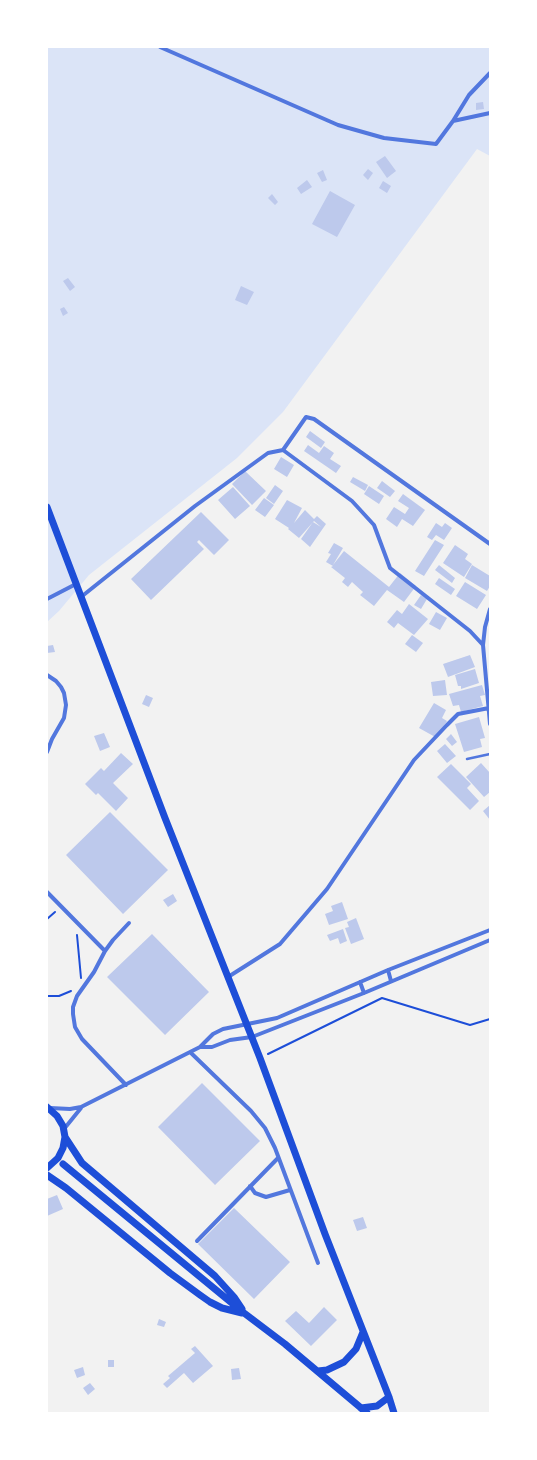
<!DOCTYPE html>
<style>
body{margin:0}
#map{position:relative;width:537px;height:1460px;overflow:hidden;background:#f2f2f2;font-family:"PT Sans Narrow",sans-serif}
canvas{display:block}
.frame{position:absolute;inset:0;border:48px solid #fff;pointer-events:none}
</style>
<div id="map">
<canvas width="537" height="1460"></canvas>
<div class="frame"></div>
</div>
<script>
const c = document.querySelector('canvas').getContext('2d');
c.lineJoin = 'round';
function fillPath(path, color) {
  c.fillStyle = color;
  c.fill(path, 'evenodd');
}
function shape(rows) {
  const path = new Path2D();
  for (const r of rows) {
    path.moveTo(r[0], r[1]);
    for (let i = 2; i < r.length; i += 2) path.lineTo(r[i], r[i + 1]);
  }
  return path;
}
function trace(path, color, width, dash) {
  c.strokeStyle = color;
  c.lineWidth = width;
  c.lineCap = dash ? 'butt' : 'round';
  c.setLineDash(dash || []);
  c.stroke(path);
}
fillPath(shape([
 [47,47,490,47,490,156,477,149,283,412,237,458,89,575,59,611,47,622]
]), '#dbe4f7');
fillPath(shape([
 [483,102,484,109,476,110,476,103],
 [385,156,396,171,387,178,376,162],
 [368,169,373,173,368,180,363,175],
 [323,170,327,180,322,182,317,173],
 [307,180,312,187,301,194,297,188],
 [383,181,391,186,387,193,379,188],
 [330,191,355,205,337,237,312,224],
 [272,194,278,202,275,205,268,198],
 [68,278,75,287,70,291,63,281],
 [241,286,254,292,247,305,235,300],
 [64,307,68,313,63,316,60,309],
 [310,431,325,442,321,448,306,437],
 [308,445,319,453,324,446,334,453,330,459,341,466,336,473,304,451],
 [281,457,294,465,287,477,274,469],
 [245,471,266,491,252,505,232,484],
 [353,477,368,485,365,491,350,482],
 [382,481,395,491,390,497,377,488],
 [275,485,283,491,274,504,266,498],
 [369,486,384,496,379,504,364,494],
 [233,487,250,506,235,519,218,500],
 [403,494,425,510,413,526,402,519,397,527,386,519,394,507,405,514,409,508,398,501],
 [264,498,274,505,265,517,255,510],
 [287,500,302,508,294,523,305,510,314,519,317,516,326,524,310,547,301,539,313,522,321,527,314,521,299,538,288,529,289,528,275,519],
 [201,512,229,540,214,555,199,540,197,542,204,549,151,600,131,579],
 [436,523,442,527,445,523,452,528,444,540,436,535,432,540,427,537],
 [435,540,444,545,424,576,415,571],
 [334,543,343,548,333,565,344,551,389,587,400,573,416,586,404,602,387,590,374,606,360,595,363,592,352,582,348,587,342,582,345,578,331,567,333,566,326,562,331,554,328,553],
 [455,545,468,554,465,559,472,564,464,577,443,563],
 [439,565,455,578,452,583,435,570],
 [472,565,490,576,490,586,487,591,465,578],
 [439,578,455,589,451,595,435,584],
 [465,582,486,595,477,609,456,596],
 [421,595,427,599,421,609,414,605],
 [409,604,428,619,414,635,398,623,394,628,387,622,397,610,402,614],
 [436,612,447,618,440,630,429,624],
 [412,635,423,643,416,652,405,644],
 [53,645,55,652,47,653,47,646],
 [470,655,475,667,448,677,443,664],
 [475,669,479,683,461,689,461,686,458,686,455,675],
 [445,680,447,695,433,696,431,682],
 [482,685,485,695,480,696,483,706,461,712,459,705,453,706,449,694],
 [146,695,153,698,149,707,142,704],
 [434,703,446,710,442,718,447,721,437,738,419,728],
 [479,717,485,738,480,739,482,747,464,752,455,724],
 [104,733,110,747,100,751,94,736],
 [451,734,457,742,452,746,446,739],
 [445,744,456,756,447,763,437,751],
 [121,753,133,764,113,783,128,798,116,811,98,793,96,795,85,784,101,768,104,771],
 [481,763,490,773,490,792,484,797,466,777],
 [451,764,471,784,467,788,479,801,470,810,437,777],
 [490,805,490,820,483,811],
 [110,812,168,870,123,914,66,855],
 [173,894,177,901,168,907,163,900],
 [342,902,348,919,329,925,325,914,333,911,331,906],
 [356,918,364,939,351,944,345,928,349,927,347,922],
 [343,929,347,941,340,944,338,938,330,941,327,935],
 [152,934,209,992,165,1035,107,977],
 [202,1083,260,1141,215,1185,158,1127],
 [57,1195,63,1209,47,1216,47,1199],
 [234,1208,290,1262,254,1299,198,1244],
 [363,1217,367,1228,357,1231,353,1220],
 [324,1307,337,1320,311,1346,285,1321,296,1311,309,1323],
 [159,1319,166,1322,164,1327,157,1325],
 [195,1346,213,1366,193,1383,184,1373,167,1388,163,1384,170,1378,168,1376,195,1353,191,1349],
 [108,1360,114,1360,114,1367,108,1367],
 [83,1367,85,1375,77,1378,74,1370],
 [239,1368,241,1379,232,1380,231,1369],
 [90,1383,95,1389,88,1395,83,1388]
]), '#bdc9ec');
trace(shape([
 [47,919,55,912],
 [77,935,81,978],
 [47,996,59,996,71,991],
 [268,1054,382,998,470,1025,490,1019]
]), '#1d4ed8', 2);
trace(shape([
 [467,759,490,754]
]), '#5277de', 2.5);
trace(shape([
 [160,47,338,125,384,138,436,144,453,121,490,113],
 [453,121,469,95,490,73],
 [283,450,352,501,374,525,390,568,470,631,483,645],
 [81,597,195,506,268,453,283,450,306,417,314,419,490,544],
 [47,599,76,584],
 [490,609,485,627,483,645,490,724],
 [47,675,56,681,61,687,64,693,66,705,64,718,52,739,47,752],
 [47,892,105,951],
 [388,970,391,981],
 [228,977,280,944,327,889,414,760,447,725,458,714,489,708],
 [360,982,364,993],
 [200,1047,213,1034,223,1029,277,1018,388,970,490,930],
 [190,1052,251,1111,265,1128,275,1148,318,1263],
 [126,1085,82,1039,75,1027,73,1014,73,1007,77,996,94,972,105,951,113,940,129,923],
 [50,1108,70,1109,81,1107,200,1047,212,1047,230,1040,252,1037,364,993,490,940],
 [64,1129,81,1108],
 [250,1186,255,1193,266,1197,290,1190],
 [197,1241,278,1158]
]), '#5277de', 4);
trace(shape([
 [47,507,165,818,260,1058,325,1234,389,1397,394,1413],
 [47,1107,57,1116,63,1126,65,1137,63,1148,58,1158,47,1168],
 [65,1137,82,1163,215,1276,234,1297,242,1309],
 [63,1164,244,1313,285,1344,367,1413],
 [47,1175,66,1188,170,1273,200,1295,210,1302,222,1308,242,1313],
 [318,1371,327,1370,344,1362,356,1349,363,1332],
 [361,1408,377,1406,389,1397]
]), '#1d4ed8', 7);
</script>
